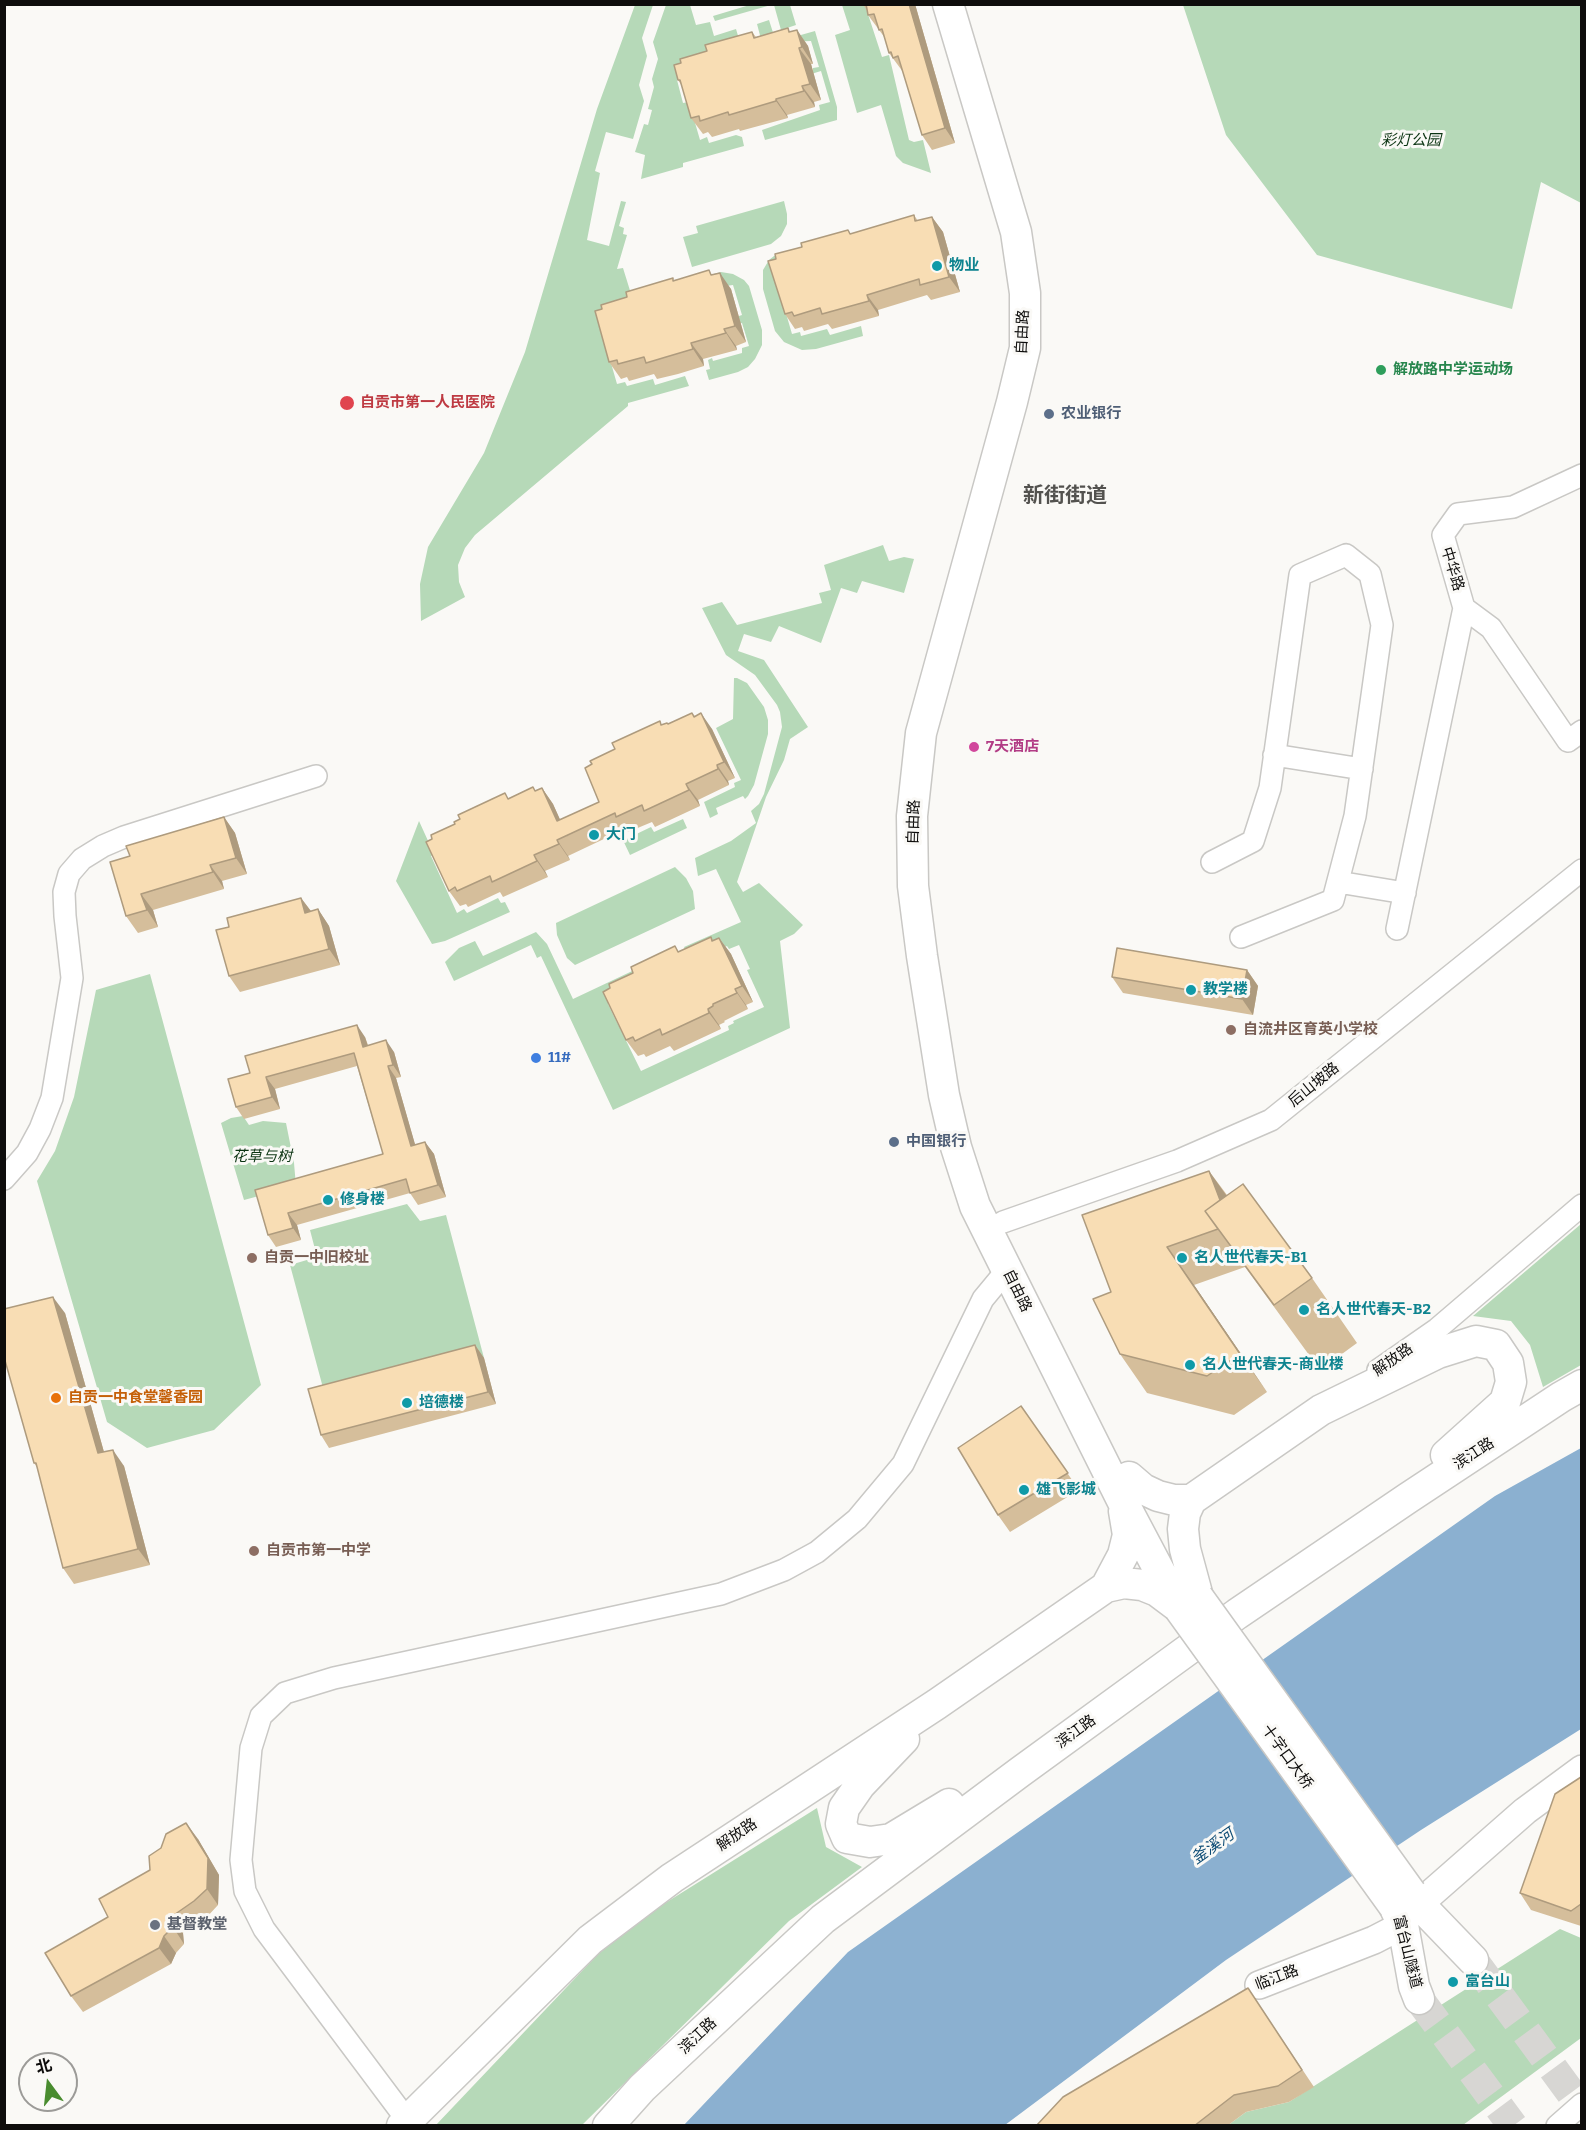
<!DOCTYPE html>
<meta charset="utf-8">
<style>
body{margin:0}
#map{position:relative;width:1586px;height:2130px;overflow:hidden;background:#faf9f6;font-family:Bitter,"Noto Sans SC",serif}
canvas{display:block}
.frame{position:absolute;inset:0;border:6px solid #0e0d0c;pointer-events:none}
.north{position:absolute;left:18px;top:2052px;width:60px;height:60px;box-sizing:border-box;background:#faf9f6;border:2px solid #9c9b98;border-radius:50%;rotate:345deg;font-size:16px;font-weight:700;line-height:24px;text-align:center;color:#0e0d0c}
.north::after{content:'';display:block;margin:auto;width:21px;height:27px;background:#498c2f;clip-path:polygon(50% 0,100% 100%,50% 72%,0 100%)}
</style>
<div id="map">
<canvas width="1586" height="2130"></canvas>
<div class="frame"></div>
<div class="north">北</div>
</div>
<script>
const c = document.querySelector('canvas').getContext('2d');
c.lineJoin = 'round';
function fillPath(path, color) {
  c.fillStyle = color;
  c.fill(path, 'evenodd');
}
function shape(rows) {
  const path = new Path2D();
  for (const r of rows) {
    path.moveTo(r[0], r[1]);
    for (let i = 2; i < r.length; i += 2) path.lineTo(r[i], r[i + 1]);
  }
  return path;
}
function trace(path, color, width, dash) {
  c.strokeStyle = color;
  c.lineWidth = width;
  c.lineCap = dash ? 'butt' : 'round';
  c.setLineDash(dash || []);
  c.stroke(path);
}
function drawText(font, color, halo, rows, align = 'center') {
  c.font = font + ' Bitter,"Noto Sans SC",serif';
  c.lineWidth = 6;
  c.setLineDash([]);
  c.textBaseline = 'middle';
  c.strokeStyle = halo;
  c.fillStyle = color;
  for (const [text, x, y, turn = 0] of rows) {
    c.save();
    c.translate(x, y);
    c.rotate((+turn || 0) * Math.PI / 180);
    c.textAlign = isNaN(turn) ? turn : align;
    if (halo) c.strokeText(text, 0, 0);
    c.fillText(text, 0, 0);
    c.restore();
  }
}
fillPath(shape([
 [753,4,771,5,715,21,713,16],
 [635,5,653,5,642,38,647,56,639,85,644,101,633,139,606,132,595,171,600,173,587,240,609,246,621,201,626,202,619,226,624,228,623,234,627,235,617,269,623,268,632,297,600,325,617,384,625,382,627,386,653,379,655,385,685,376,689,386,628,403,628,406,475,535,465,548,458,565,459,582,465,597,421,621,420,584,428,547,484,453,525,352,597,109],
 [666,5,690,5,696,25,710,22,714,36,736,29,742,49,677,80,683,103,689,102,700,140,707,137,709,143,736,135,742,137,744,146,683,163,683,167,641,179,645,155,635,152,644,124,648,125,652,110,648,109,654,87,652,79,658,59,653,42],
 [774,5,790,5,796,25,781,30],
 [842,5,865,5,882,57,889,55,909,140,914,142,923,140,931,173,903,163,896,156,881,105,857,113,835,35,850,30],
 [1183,5,1581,5,1581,203,1541,182,1512,309,1317,255,1226,135],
 [769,20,776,42,815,31,837,107,837,120,765,140,762,130,820,110,819,105,830,102,821,71,798,78,813,72,813,68,819,67,811,41,762,43,757,24],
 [784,201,787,214,787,224,781,236,771,244,692,267,683,237,698,233,696,226],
 [808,246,785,310,792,334,800,332,801,336,827,329,830,335,861,326,863,336,816,349,802,350,784,342,775,331,763,289,763,270,769,260,774,256],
 [721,272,733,274,744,280,749,286,762,330,762,345,755,359,748,367,738,372,709,380,706,370,710,369,708,360,712,358,713,361,742,353,742,348,749,346,742,323,736,324,718,323,742,315,733,285,726,286,681,283],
 [883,545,889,561,904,557,914,559,904,593,862,581,857,593,841,588,821,643,779,626,771,642,744,634,738,651,764,660,808,727,790,739,784,760,766,797,737,882,743,892,759,883,803,925,794,934,780,941,790,1028,613,1110,541,956,537,958,531,945,454,981,445,962,459,948,475,941,483,956,536,932,547,944,573,999,664,956,618,998,608,1004,641,1071,729,1030,728,1026,734,1023,733,1021,764,1007,747,970,750,969,739,945,729,949,727,946,697,960,688,957,684,947,741,922,716,869,698,876,695,858,731,841,756,823,751,811,759,804,764,794,782,727,780,712,777,705,755,675,726,655,702,608,722,602,737,625,822,603,819,593,831,590,824,565],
 [734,678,737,678,747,683,764,707,768,720,768,734,754,785,748,796,745,799,743,796,716,808,718,814,710,818,704,802,735,787,734,783,741,780,716,728,733,719],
 [683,819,687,828,630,855,621,836,624,835,626,839,651,827,654,832],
 [419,821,434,854,431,856,457,913,464,909,467,913,498,898,501,903,505,902,510,912,445,941,432,944,396,881],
 [675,867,686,878,693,891,695,909,575,965,567,958,557,935,556,923],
 [150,974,261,1385,214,1430,147,1448,107,1422,37,1181,55,1151,74,1097,96,990],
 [243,1116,249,1125,263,1121,286,1123,294,1163,296,1186,244,1200,221,1123,231,1118],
 [407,1204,420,1221,446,1215,484,1358,326,1399,290,1265,317,1257,310,1230],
 [1581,1224,1581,1365,1543,1387,1530,1345,1511,1321,1473,1316],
 [817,1808,826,1847,862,1867,789,1921,582,2125,435,2126,619,1932],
 [1560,1929,1581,1938,1581,2038,1463,2125,1227,2126,1246,2112,1289,2102]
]), '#b6d9b8');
fillPath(shape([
 [1581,1448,1581,1729,1421,1830,1226,1960,1005,2125,683,2126,848,1952,1495,1496]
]), '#8bb0d0');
trace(shape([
 [1473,1960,1582,2108],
 [1419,1999,1513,2126]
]), '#d7d6d3', 30, [30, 15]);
const minor = shape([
 [1582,475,1513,507,1458,514,1443,535,1464,608,1491,628,1568,741,1582,731],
 [1274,755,1362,769],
 [1212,862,1253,841,1270,788,1300,575,1346,555,1370,574,1382,625,1355,816,1333,900,1241,937],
 [1338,882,1405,893],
 [1397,929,1464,608],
 [4,1179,27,1153,40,1129,52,1098,72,978,65,916,64,892,69,874,82,859,103,846,124,837,316,776],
 [1003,1222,1177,1161,1271,1120,1582,870],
 [1378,1370,1437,1329,1582,1205],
 [407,2120,264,1929,245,1891,241,1860,251,1748,261,1716,285,1693,334,1678,721,1594,784,1570,817,1552,857,1519,903,1464,983,1299,1007,1270],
 [1557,2126,1582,2104]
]);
const tertiary = shape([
 [1419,1904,1525,1811,1582,1769],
 [1259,1985,1374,1940,1403,1925]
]);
const secondary = shape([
 [948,4,1016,232,1025,293,1025,348,1012,402,921,733,912,816,913,886,922,956,944,1095,956,1147,975,1206,1123,1502,1179,1608],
 [1129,1477,1143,1489,1158,1496,1174,1500,1191,1500,1185,1513,1183,1529,1185,1549,1198,1597],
 [1191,1500,1321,1410,1438,1353,1476,1341,1496,1345,1508,1363,1511,1382,1505,1402,1446,1455],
 [1124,1511,1128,1535,1123,1555,1106,1587,1124,1583,1142,1585,1157,1591,1177,1606],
 [904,1739,860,1785,844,1808,841,1824,847,1838,870,1842,891,1839,949,1804],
 [1411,1893,1419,1904,1473,1960],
 [1394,1906,1403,1925,1414,1986,1419,1999],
 [402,2126,590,1940,672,1878,937,1704,1106,1587],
 [608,2126,642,2088,823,1919,1020,1772,1237,1614,1408,1498,1561,1397,1582,1385]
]);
trace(minor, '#c9c8c5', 24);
trace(tertiary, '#c9c8c5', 30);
trace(secondary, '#c9c8c5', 33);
trace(minor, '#fff', 21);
trace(tertiary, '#fff', 27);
trace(secondary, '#fff', 30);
const secondaryBridge = shape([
 [1198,1597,1411,1893],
 [1179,1608,1394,1906]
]);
trace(secondaryBridge, '#c9c8c5', 33, []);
trace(secondaryBridge, '#fff', 30);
fillPath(shape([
 [863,4,915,4,955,143,932,150,922,135,903,72,889,53,885,38,868,15,867,11],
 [788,28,790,32,797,30,808,46,813,64,811,64,821,100,814,102,815,107,787,115,788,118,740,131,739,129,712,137,708,132,703,134,691,118,682,86,678,80,681,63,752,32,756,37],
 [914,215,918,221,932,217,943,232,960,292,931,300,927,295,878,310,879,316,832,329,828,324,804,331,802,327,795,329,785,314,776,259,802,247,848,230,851,234],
 [712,275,731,289,746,342,736,346,737,350,703,359,704,366,678,374,657,379,654,374,629,381,627,377,621,379,609,362,602,309,627,297,674,280],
 [692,713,695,716,712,729,735,778,728,781,729,785,698,800,700,806,655,827,652,822,628,832,625,829,568,856,570,860,545,871,548,877,503,897,500,892,468,907,466,904,460,906,449,891,432,839,509,798,533,787,535,791,542,788,553,804,560,820,599,802,592,764,615,749,662,725,668,724],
 [224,817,235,833,247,874,222,881,224,889,153,910,158,927,138,933,126,916,130,856],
 [301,898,311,911,318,909,329,926,340,965,240,992,229,976,229,927],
 [711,937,713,940,719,938,731,954,753,1002,746,1005,748,1009,724,1021,725,1022,719,1025,721,1029,674,1051,670,1046,646,1057,644,1054,638,1056,626,1040,610,988,675,946,679,952],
 [1247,970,1258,986,1253,1015,1123,993,1112,977],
 [365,1037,368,1045,394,1052,401,1077,396,1078,415,1145,425,1142,434,1154,446,1197,418,1205,410,1193,297,1225,301,1240,276,1247,268,1235,255,1190,383,1154,357,1066,275,1089,280,1109,244,1119,236,1107,250,1073],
 [1209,1171,1227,1195,1312,1278,1357,1343,1320,1370,1245,1267,1194,1285,1267,1392,1234,1415,1147,1393,1120,1354,1111,1292],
 [65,1313,104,1452,124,1466,150,1565,74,1584,63,1568,37,1467,34,1463],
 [475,1345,484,1358,496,1404,329,1448,321,1435],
 [1021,1406,1079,1490,1010,1532,998,1515],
 [1581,1777,1581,1926,1531,1910,1520,1893],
 [198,1839,219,1875,218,1905,206,1918,183,1933,184,1944,176,1953,171,1964,83,2012,71,1996,108,1917,150,1870],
 [1248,1988,1314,2087,1289,2102,1246,2112,1227,2126,1036,2126]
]), '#d5be9b');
fillPath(shape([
 [909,4,915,4,955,143,945,128],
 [797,30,808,46,813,64,802,47],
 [799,48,811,64,821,100,810,84],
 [802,86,814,102,815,107,804,91],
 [776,99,787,115,788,118,776,101],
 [932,217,943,232,960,292,949,277],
 [720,273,731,289,746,342,735,326],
 [867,295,878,310,879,316,869,301],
 [724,329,736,346,737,350,726,333],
 [691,343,703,359,704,366,693,349],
 [701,713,712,729,735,778,724,762],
 [717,765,728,781,729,785,718,769],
 [686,784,698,800,700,806,689,790],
 [542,788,553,804,568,837,557,821],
 [224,817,235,833,247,874,236,858],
 [557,840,568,856,570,860,559,844],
 [534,855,545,871,548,877,537,861],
 [210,865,222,881,224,889,213,872],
 [141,894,153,910,158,927,147,910],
 [301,898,313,914,305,913],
 [318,909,329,926,340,965,329,949],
 [719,938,731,954,753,1002,742,986],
 [1247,970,1258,986,1253,1015,1242,999],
 [735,989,746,1005,748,1009,737,993],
 [708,1009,719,1025,721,1029,709,1013],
 [357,1025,365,1037,372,1059,363,1047],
 [386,1040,394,1052,401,1077,393,1065],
 [388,1066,396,1078,419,1158,411,1146],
 [266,1077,275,1089,280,1109,272,1097],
 [425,1142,434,1154,446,1197,438,1185],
 [1209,1171,1236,1209,1229,1225],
 [288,1213,297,1225,301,1240,293,1228],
 [1167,1247,1194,1285,1267,1392,1240,1354],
 [53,1297,65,1313,109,1470,98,1453],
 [475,1345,484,1358,496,1404,488,1392],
 [113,1450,124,1466,150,1565,138,1549],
 [186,1823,198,1839,219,1875,218,1905,207,1889],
 [171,1917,183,1933,184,1944,173,1927],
 [164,1936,176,1953,171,1964,159,1948]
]), '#ae9b7e');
const building = shape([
 [866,4,909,4,945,128,922,135,898,56,893,58,891,52,889,53,882,29,879,30,874,14,868,15,866,4],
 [788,28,789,32,797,30,802,47,799,48,810,84,802,86,804,91,776,99,776,101,729,115,728,112,700,121,699,116,691,118,680,80,678,80,674,65,681,63,680,59,707,51,705,45,752,32,754,38,788,28],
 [914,215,915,221,932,217,949,277,920,285,919,279,867,295,869,301,822,314,820,308,794,316,792,312,785,314,768,261,776,259,775,254,802,247,801,243,848,230,850,234,914,215],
 [709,270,711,275,720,273,735,326,724,329,726,333,691,343,693,349,666,357,646,363,644,357,618,364,617,360,609,362,595,311,602,309,601,305,627,297,626,292,673,278,673,281,709,270],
 [692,713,694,717,701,713,724,762,717,765,718,769,686,784,689,790,644,811,642,805,616,817,615,813,557,840,559,844,534,855,537,861,492,882,490,876,457,891,455,887,449,891,426,842,432,839,431,835,455,824,454,822,460,819,458,815,505,793,508,799,533,787,535,791,542,788,557,821,599,802,585,768,592,764,590,761,615,749,612,743,660,721,661,725,667,723,668,724,692,713],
 [224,817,236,858,210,865,213,872,141,894,147,910,126,916,110,862,130,856,126,846,224,817],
 [301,898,305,913,318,909,329,949,229,976,216,930,229,927,227,918,301,898],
 [711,937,712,941,719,938,742,986,735,989,737,993,713,1004,713,1006,708,1009,709,1013,662,1035,660,1029,635,1041,633,1037,626,1040,603,992,610,988,609,984,633,973,631,967,675,946,678,952,711,937],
 [1117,948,1247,970,1242,999,1112,977,1117,948],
 [357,1025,363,1047,386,1040,393,1065,388,1066,411,1146,425,1142,438,1185,410,1193,406,1179,288,1213,293,1228,268,1235,255,1190,383,1154,354,1053,266,1077,272,1097,236,1107,228,1079,250,1073,245,1056,357,1025],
 [1209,1171,1220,1200,1205,1211,1218,1229,1167,1247,1240,1354,1207,1376,1120,1354,1093,1299,1111,1292,1082,1215,1209,1171],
 [1243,1184,1312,1278,1274,1305,1205,1211,1243,1184],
 [53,1297,98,1453,113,1450,138,1549,63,1568,36,1463,34,1463,4,1357,4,1309,53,1297],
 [475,1345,488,1392,321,1435,308,1389,475,1345],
 [1021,1406,1068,1473,998,1515,958,1448,1021,1406],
 [1581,1777,1581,1904,1571,1911,1520,1893,1555,1794,1581,1777],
 [186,1823,208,1858,207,1889,194,1901,171,1917,173,1927,164,1936,159,1948,71,1996,45,1953,108,1917,99,1899,150,1870,149,1856,161,1848,166,1834,186,1823],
 [1248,1988,1302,2070,1278,2086,1234,2095,1194,2126,1036,2126,1063,2097,1248,1988]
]);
fillPath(building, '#f8ddb4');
trace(building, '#ae9b7e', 1.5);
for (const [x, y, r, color] of [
 [937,266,6,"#0f9aa8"],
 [1381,370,6,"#2e9e5b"],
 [347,403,8,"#e0444e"],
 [1049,414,6,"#5c6f8a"],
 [974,747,6,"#d1479c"],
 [594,835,6,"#0f9aa8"],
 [1191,990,6,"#0f9aa8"],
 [1231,1030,6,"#8d6e63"],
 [536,1058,6,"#3f7fe0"],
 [894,1142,6,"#5c6f8a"],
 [328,1200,6,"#0f9aa8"],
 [252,1258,6,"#8d6e63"],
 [1182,1258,6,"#0f9aa8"],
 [1304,1310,6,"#0f9aa8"],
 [1190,1365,6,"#0f9aa8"],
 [56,1398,6,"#e8710a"],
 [407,1403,6,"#0f9aa8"],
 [1024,1490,6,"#0f9aa8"],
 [254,1551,6,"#8d6e63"],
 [155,1925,6,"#6b7280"],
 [1453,1982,6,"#0f9aa8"]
]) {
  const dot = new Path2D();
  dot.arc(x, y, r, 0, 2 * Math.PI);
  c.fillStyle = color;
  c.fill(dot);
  trace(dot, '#faf9f6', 2);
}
drawText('italic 15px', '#0b3412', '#faf9f6', [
 ["彩灯公园",1411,141],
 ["花草与树",262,1157]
]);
drawText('bold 15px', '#0d838f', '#faf9f6', [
 ["物业",949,266],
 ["大门",606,835],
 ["教学楼",1203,990],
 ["修身楼",340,1200],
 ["名人世代春天-B1",1194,1258],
 ["名人世代春天-B2",1316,1310],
 ["名人世代春天-商业楼",1202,1365],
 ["培德楼",419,1403],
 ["雄飞影城",1036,1490],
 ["富台山",1465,1982]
], 'left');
drawText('15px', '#0e0d0c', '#faf9f6', [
 ["自由路",1023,332,-87],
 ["中华路",1452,569,73],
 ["自由路",914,822,-88],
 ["后山坡路",1314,1085,-39],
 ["自由路",1017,1291,64],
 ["解放路",1393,1360,-35],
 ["滨江路",1474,1454,-33],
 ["滨江路",1076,1732,-36],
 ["十字口大桥",1287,1757,54],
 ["解放路",737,1835,-34],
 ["富台山隧道",1407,1952,76],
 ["临江路",1277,1978,-21],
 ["滨江路",698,2036,-43]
]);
drawText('bold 15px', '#27864d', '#faf9f6', [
 ["解放路中学运动场",1393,370]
], 'left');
drawText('bold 15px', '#be3a42', '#faf9f6', [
 ["自贡市第一人民医院",360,403]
], 'left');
drawText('bold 15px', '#4e5e75', '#faf9f6', [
 ["农业银行",1061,414],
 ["中国银行",906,1142]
], 'left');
drawText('bold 15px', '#b23c85', '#faf9f6', [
 ["7天酒店",986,747]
], 'left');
drawText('bold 15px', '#785e54', '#faf9f6', [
 ["自流井区育英小学校",1243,1030],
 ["自贡一中旧校址",264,1258],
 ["自贡市第一中学",266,1551]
], 'left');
drawText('bold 15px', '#366cbe', '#faf9f6', [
 ["11#",548,1058]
], 'left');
drawText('bold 15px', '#c56008', '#faf9f6', [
 ["自贡一中食堂馨香园",68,1398]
], 'left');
drawText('bold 15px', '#5b616d', '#faf9f6', [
 ["基督教堂",167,1925]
], 'left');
drawText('italic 16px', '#0c4b74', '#faf9f6', [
 ["釜溪河",1213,1847,-35]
]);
drawText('bold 21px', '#53524f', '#faf9f6', [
 ["新街街道",1065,496]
]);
</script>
